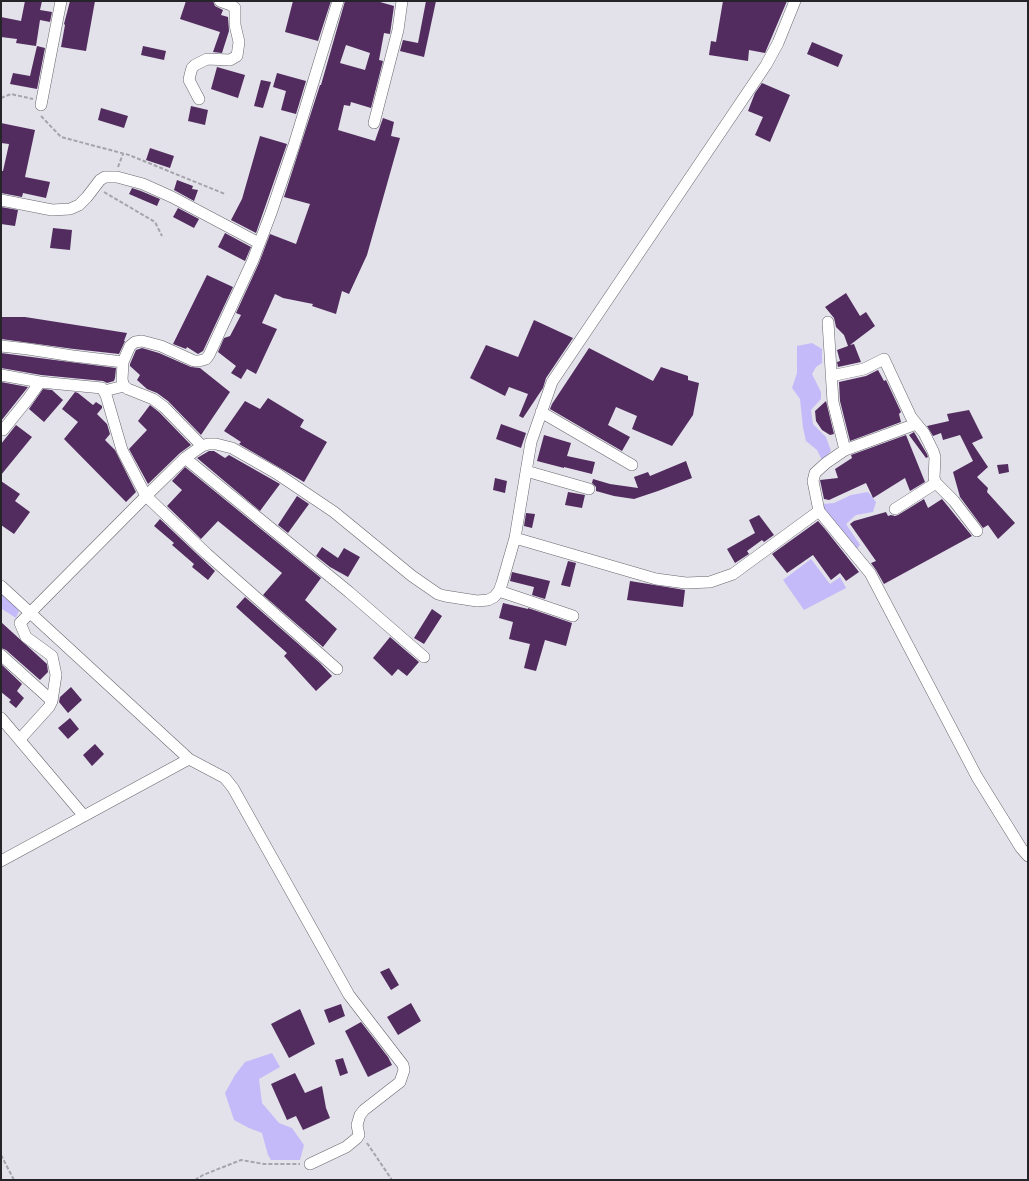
<!DOCTYPE html>
<style>
body{margin:0}
#map{position:relative;width:1029px;height:1181px;overflow:hidden;background:#e3e2ea;font-family:"Roboto Serif",serif}
canvas{display:block}
.frame{position:absolute;inset:0;border:2px solid #252428;pointer-events:none}
</style>
<div id="map">
<canvas width="1029" height="1181"></canvas>
<div class="frame"></div>
</div>
<script>
const c = document.querySelector('canvas').getContext('2d');
c.lineJoin = 'round';
function fillPath(path, color) {
  c.fillStyle = color;
  c.fill(path, 'evenodd');
}
function shape(rows) {
  const path = new Path2D();
  for (const r of rows) {
    path.moveTo(r[0], r[1]);
    for (let i = 2; i < r.length; i += 2) path.lineTo(r[i], r[i + 1]);
  }
  return path;
}
function trace(path, color, width, dash) {
  c.strokeStyle = color;
  c.lineWidth = width;
  c.lineCap = dash ? 'butt' : 'round';
  c.setLineDash(dash || []);
  c.stroke(path);
}
fillPath(shape([
 [812,343,822,349,822,363,816,367,812,374,821,392,821,399,811,410,813,424,826,437,831,451,822,460,817,450,806,441,803,428,800,399,792,388,797,373,797,346],
 [868,492,876,502,873,512,856,515,846,524,860,545,855,551,824,512,823,504,834,503,851,495],
 [811,559,830,584,840,577,846,588,804,610,783,580],
 [1,591,20,608,16,618,2,609,1,610],
 [272,1053,280,1067,259,1079,262,1103,279,1123,292,1128,304,1145,300,1160,271,1160,268,1155,262,1133,249,1128,234,1120,225,1093,235,1075,245,1062]
]), '#c4baf9');
fillPath(shape([
 [25,1,42,1,40,10,52,12,50,22,40,20,36,46,16,43,17,39,1,37,1,17,21,21],
 [70,1,95,1,86,51,61,47,65,25,64,24],
 [186,1,213,1,215,6,223,10,221,15,228,17,229,31,222,53,213,52,220,32,180,19],
 [293,1,331,1,318,41,285,32],
 [345,1,381,1,380,2,394,6,390,34,384,33,379,60,383,61,371,108,351,102,350,106,344,105,338,130,375,141,383,118,394,122,391,136,400,138,367,255,349,294,342,291,336,314,312,306,313,304,283,298,275,294,262,323,277,329,256,374,247,369,241,379,231,373,236,366,218,352,224,338,230,336,241,315,236,313,259,263,270,234,296,244,310,204,284,197,320,85,321,85],
 [346,45,370,53,365,70,340,63],
 [426,1,436,1,424,57,400,51,403,40,418,43],
 [723,1,787,1,765,53,749,50,748,61,709,55,711,41,716,42],
 [812,42,843,55,838,67,807,54],
 [37,46,45,48,37,89,10,84,13,73,30,76],
 [143,46,166,51,164,60,141,55],
 [217,67,245,75,238,98,211,89],
 [277,73,306,81,296,114,281,110,286,91,273,87],
 [261,80,271,82,263,108,254,106],
 [762,83,790,95,770,142,755,135,763,117,748,111,755,93],
 [191,106,208,110,205,125,188,121],
 [101,108,128,116,124,128,98,120],
 [1,123,35,130,25,177,50,182,46,198,23,193,22,197,1,193,1,171,3,171,9,144,1,143],
 [260,136,287,144,256,233,231,220,242,199],
 [150,148,174,156,170,168,146,160],
 [177,180,193,186,192,189,198,190,194,201,174,190],
 [132,188,141,191,160,199,157,206,129,194],
 [1,207,18,210,15,226,1,224],
 [178,208,199,219,194,228,173,217],
 [53,228,72,230,70,250,50,248],
 [225,233,251,247,245,261,218,247],
 [207,275,233,287,203,351,198,354,187,347,186,349,173,344],
 [846,293,860,316,866,312,875,326,850,345,854,344,861,362,838,367,837,362,840,361,837,350,848,346,844,335,836,327,834,318,825,307],
 [1,317,25,317,127,333,124,341,125,341,119,354,74,349,1,339],
 [534,320,573,338,546,378,543,388,523,418,519,416,528,394,509,387,505,396,470,378,486,345,518,357],
 [142,348,159,353,191,367,200,368,230,392,201,435,168,401,157,393,147,389,137,380,140,375,130,366,130,364,136,350],
 [589,348,653,381,661,367,688,376,688,380,699,383,693,415,672,446,632,429,637,416,616,407,608,425,630,437,622,451,550,409,552,404],
 [1,353,116,368,115,378,114,381,107,383,103,381,41,375,1,368],
 [878,370,884,381,886,380,901,412,899,414,901,422,850,441,840,401,839,382,866,376],
 [1,382,28,387,1,421],
 [43,389,52,390,63,400,44,422,29,409],
 [75,392,78,393,93,405,96,402,102,406,102,408,97,414,107,424,110,434,105,440,115,450,136,492,126,502,64,439,78,422,62,409],
 [268,398,304,420,300,427,327,442,304,482,239,444,241,442,224,431,245,401,260,409],
 [826,401,834,434,830,435,822,430,816,421,815,411],
 [150,405,159,412,191,445,180,453,148,484,129,449,147,430,138,421],
 [969,410,983,438,972,443,988,467,977,477,988,488,987,492,1015,523,998,539,988,525,983,528,960,497,953,472,973,461,960,435,943,440,941,433,933,436,927,426,949,421,947,414],
 [501,424,526,433,521,448,496,439],
 [16,425,32,437,1,475,1,444],
 [914,432,927,454,928,457,926,458,909,435],
 [544,435,571,443,567,456,595,462,592,474,564,467,564,468,537,461],
 [906,435,925,482,910,491,905,478,873,498,866,483,829,500,824,499,820,480,838,478,835,469,852,458,851,455],
 [209,451,214,451,225,458,229,455,280,484,260,511,197,458],
 [686,461,692,478,658,491,634,499,614,496,596,491,596,487,592,483,593,479,610,484,638,488,634,477,648,472,650,476],
 [1008,464,1009,472,999,474,997,465],
 [185,467,321,578,305,600,337,629,323,647,263,595,282,573,218,521,201,539,167,506,182,490,172,481],
 [495,478,507,481,505,493,493,490],
 [1,481,20,494,15,501,30,512,14,534,1,525],
 [568,492,585,495,582,508,565,505],
 [297,496,309,504,288,533,278,525],
 [924,499,928,508,942,499,972,536,884,584,876,570,871,563,876,561,850,524,854,521,886,512,888,516,891,515,895,516,898,515],
 [526,513,535,514,532,528,524,526],
 [759,515,774,535,764,542,762,540,747,551,749,554,735,563,727,549,755,533,749,520],
 [160,519,215,571,208,580,192,567,194,564,172,545,174,543,154,526],
 [818,521,825,529,823,529,825,529,859,572,846,581,840,573,831,580,813,555,787,573,772,554],
 [322,547,338,558,344,548,360,557,348,577,330,567,316,556],
 [568,561,576,563,570,587,561,585],
 [512,572,550,581,545,599,532,595,534,587,510,581],
 [630,581,685,590,683,607,627,600],
 [245,597,320,663,332,676,316,691,284,656,287,653,236,607],
 [503,603,528,609,528,608,572,623,566,646,545,640,536,671,524,668,530,644,509,639,513,622,499,618],
 [432,609,442,616,424,644,414,638],
 [1,622,47,664,48,672,40,680,6,650,1,648],
 [390,637,419,662,407,676,398,669,392,676,373,658],
 [1,664,22,684,17,691,24,698,16,708,9,702,11,700,1,692],
 [71,687,82,700,68,713,59,702,60,697],
 [70,718,79,729,68,739,58,728],
 [95,744,104,754,92,766,83,755],
 [389,968,399,985,391,990,380,972],
 [411,1003,421,1021,398,1035,387,1017],
 [341,1004,345,1016,329,1023,324,1010],
 [300,1009,315,1044,289,1058,271,1024],
 [361,1022,388,1057,392,1065,368,1077,345,1031],
 [343,1058,348,1073,340,1076,335,1060],
 [295,1073,305,1093,322,1086,326,1108,330,1118,303,1130,296,1116,287,1120,271,1084]
]), '#522c5f');
const minor = shape([
 [199,99,189,80,190,75,192,68,195,65,207,59,230,60,237,56,239,42,235,25,235,8,231,5,220,1],
 [41,105,61,1],
 [374,123,398,30,402,1],
 [1,200,52,210,70,209,79,205,87,197,100,180,105,177,117,177,143,184,172,197,259,243],
 [828,322,833,402,845,450],
 [1,346,28,349,73,356,123,362],
 [1,375,40,382],
 [831,376,864,369,884,359,911,417,924,433,933,451,935,457,934,478,936,483,954,501,977,531],
 [104,391,124,386],
 [541,412,632,465],
 [1,430,3,430,28,399,40,382,102,388,106,395,122,450,146,496,207,554,337,669],
 [202,446,164,407,153,399,128,389,124,386,122,380,123,362,130,346,135,342,142,341,161,346,194,361,199,361,206,359,209,355,253,260,271,213,294,145,338,1],
 [185,458,349,592,424,657],
 [526,471,589,489],
 [895,509,936,483],
 [819,511,870,573,977,777,1021,848,1028,856],
 [515,538,656,579,686,583,710,582,733,574,819,511,813,481,815,473,826,463,845,450,916,424],
 [1,586,189,759,225,778,233,788,349,995,403,1065,404,1070,400,1082,364,1110,360,1115,357,1125,359,1135,357,1138,346,1147,310,1164],
 [499,591,573,616],
 [1,655,52,701],
 [1,718,84,816],
 [20,739,49,707,52,701,56,675,52,656,26,637,20,623,146,496,185,458,202,446,208,444,216,444,232,448,276,473,334,512,412,576,438,594,445,596,477,601,488,600,494,597,499,591,502,583,515,538,531,442,552,382,766,65,778,43,795,1],
 [1,861,189,759]
]);
trace(minor, '#67666d', 12);
trace(shape([
 [1,98,11,94,33,99],
 [41,116,61,137,129,155,225,194],
 [118,167,123,154],
 [104,192,155,222,162,236],
 [367,1143,392,1180],
 [1,1155,14,1180],
 [195,1180,203,1175,241,1160,264,1164,300,1164]
]), '#a5a4ab', 2, [4, 2]);
trace(minor, '#fff', 11);
</script>
